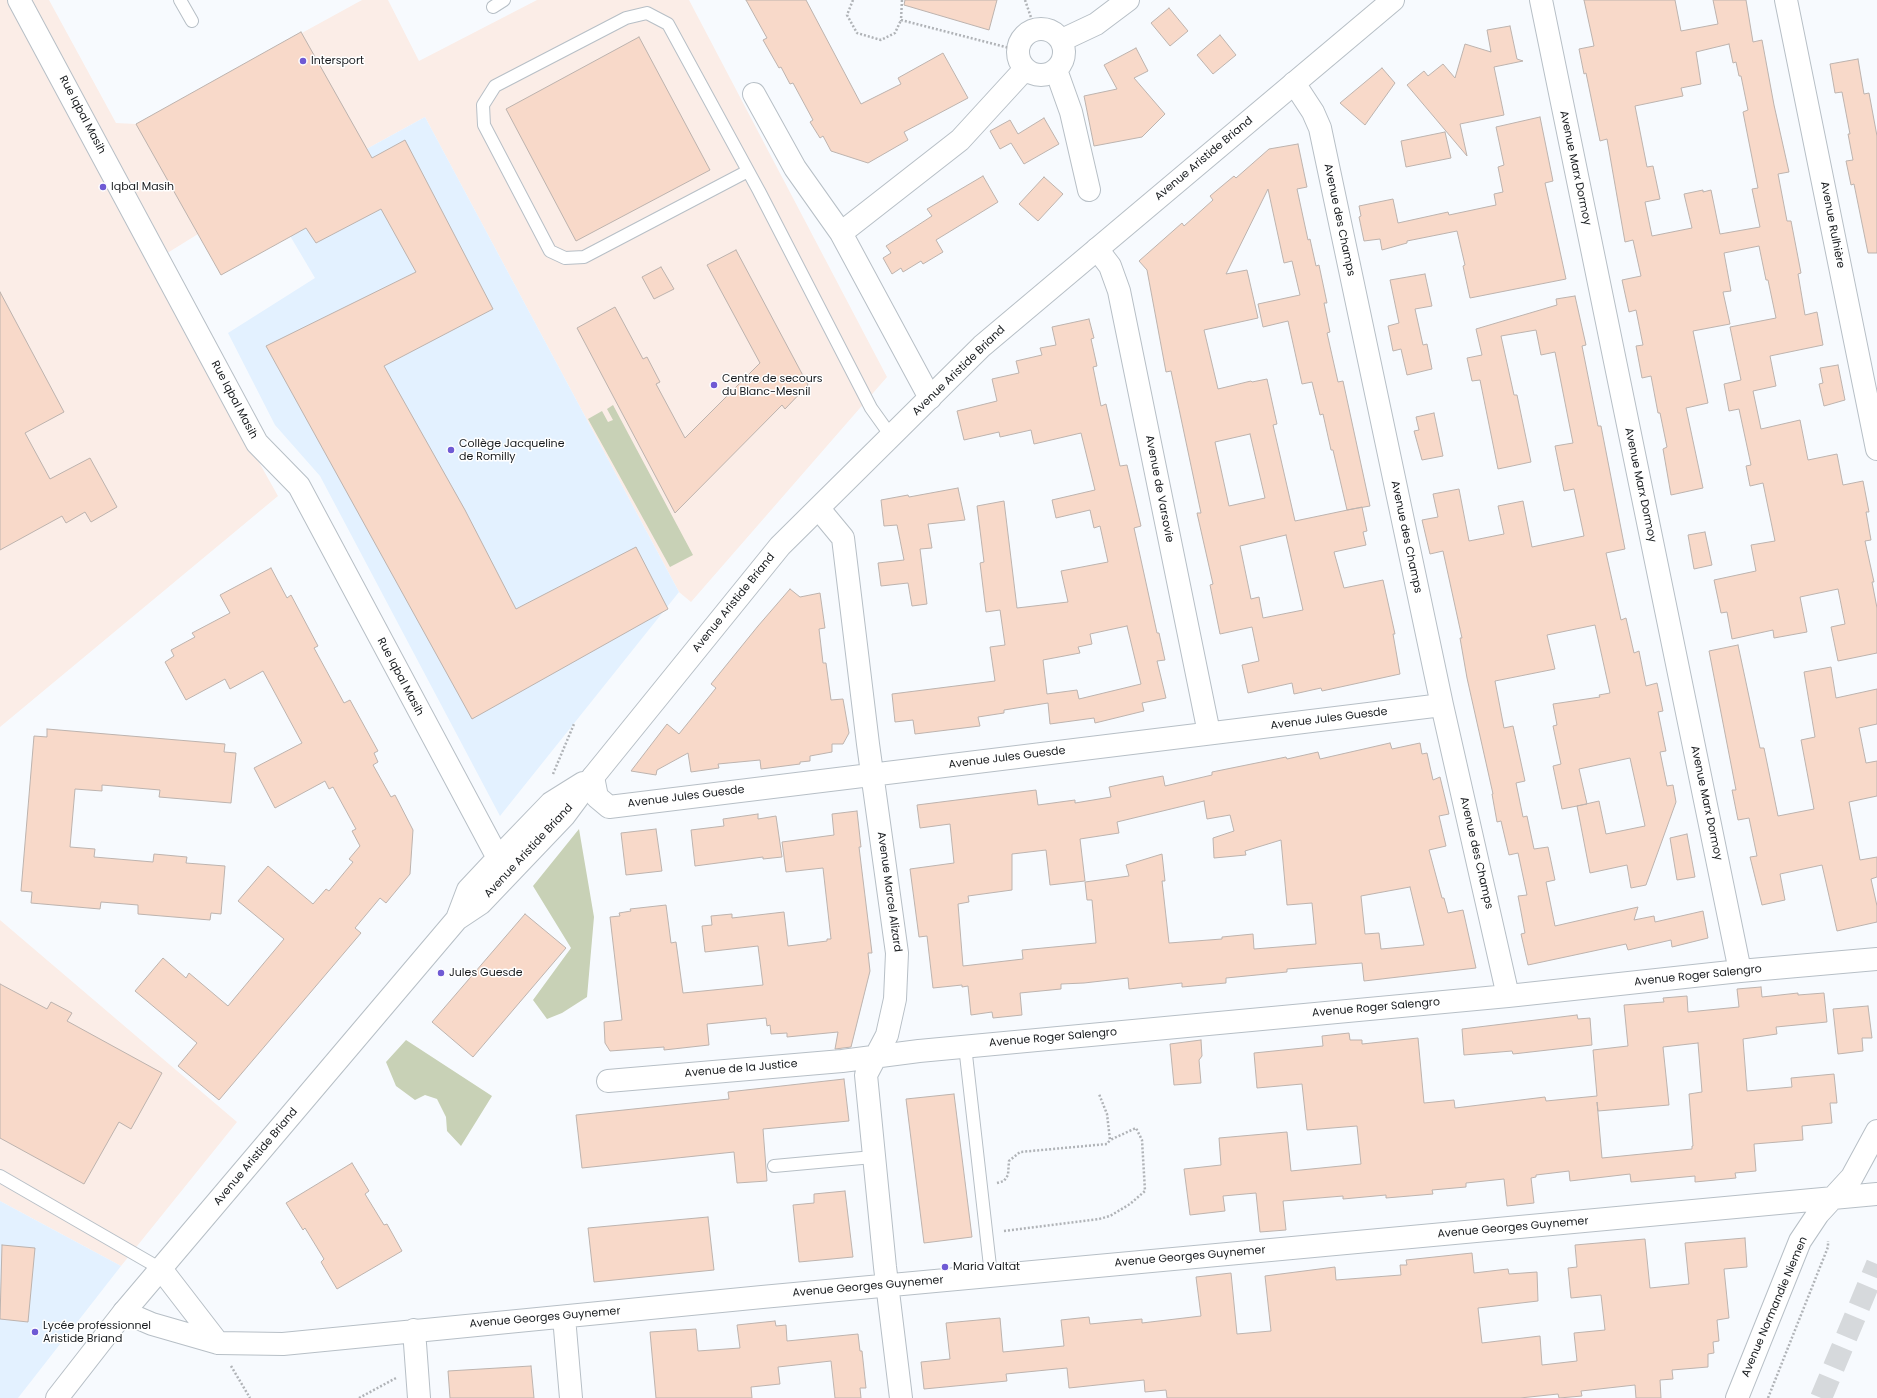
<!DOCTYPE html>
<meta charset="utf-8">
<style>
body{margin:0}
canvas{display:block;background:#f7fafe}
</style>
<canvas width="1877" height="1398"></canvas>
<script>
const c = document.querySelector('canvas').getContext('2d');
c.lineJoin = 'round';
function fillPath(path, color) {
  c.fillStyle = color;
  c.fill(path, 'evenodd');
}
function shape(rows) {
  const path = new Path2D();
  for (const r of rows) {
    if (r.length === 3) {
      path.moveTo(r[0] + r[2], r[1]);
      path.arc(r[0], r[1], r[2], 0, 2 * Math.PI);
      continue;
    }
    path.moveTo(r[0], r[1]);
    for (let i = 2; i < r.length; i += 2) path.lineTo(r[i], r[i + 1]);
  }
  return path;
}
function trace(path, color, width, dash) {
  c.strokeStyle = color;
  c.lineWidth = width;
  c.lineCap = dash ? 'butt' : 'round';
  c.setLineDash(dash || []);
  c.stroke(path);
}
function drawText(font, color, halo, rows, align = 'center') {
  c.font = font + ' Poppins,sans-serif';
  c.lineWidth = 3;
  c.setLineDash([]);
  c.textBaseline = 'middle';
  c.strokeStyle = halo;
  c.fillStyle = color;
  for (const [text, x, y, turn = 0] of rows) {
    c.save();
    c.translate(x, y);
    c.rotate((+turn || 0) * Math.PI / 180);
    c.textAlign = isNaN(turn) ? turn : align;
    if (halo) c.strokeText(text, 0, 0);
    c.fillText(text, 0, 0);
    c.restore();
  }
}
fillPath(shape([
 [0,0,49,0,116,123,136,124,362,0,388,0,419,61,537,0,689,0,887,377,691,602,679,592,425,117,270,202,260,199,198,234,148,265,278,496,0,727],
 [0,920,237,1122,121,1266,0,1201]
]), '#fbede7');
fillPath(shape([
 [425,117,679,592,500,816,320,476,275,425,228,333,315,278,270,202],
 [0,1201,121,1266,18,1398,0,1398]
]), '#e3f1ff');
fillPath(shape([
 [613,405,693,555,670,567,588,419,602,411,608,422,613,420,607,409],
 [579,829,594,917,587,997,562,1013,547,1019,533,1000,571,948,533,886],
 [406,1040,492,1096,461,1146,447,1131,446,1117,437,1099,425,1095,415,1100,396,1086,386,1062]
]), '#c8d1b6');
const building = shape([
 [746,0,806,0,861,104,901,84,898,78,943,53,968,98,904,132,908,140,868,163,831,151,823,136,820,138,810,122,813,120,793,83,790,84,781,67,779,68,763,40,767,38,746,0],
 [905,0,997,0,989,30,904,5,905,0],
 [1584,0,1675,0,1681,31,1718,24,1713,0,1746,0,1753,42,1762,40,1774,105,1789,172,1778,174,1787,221,1791,221,1801,273,1798,274,1805,315,1817,312,1823,345,1770,356,1776,386,1753,391,1761,429,1800,420,1808,460,1837,454,1843,485,1863,481,1869,512,1866,512,1871,540,1865,541,1874,582,1872,582,1877,608,1877,653,1838,661,1831,627,1845,624,1838,589,1800,597,1807,632,1774,638,1773,630,1732,639,1727,612,1721,613,1714,580,1756,571,1751,545,1775,541,1763,483,1750,486,1746,466,1751,465,1739,409,1729,411,1724,384,1741,380,1730,327,1776,318,1768,280,1766,280,1759,246,1724,253,1731,291,1723,292,1730,324,1693,331,1708,403,1686,408,1703,488,1671,495,1663,449,1667,447,1660,413,1658,413,1651,376,1642,378,1636,346,1643,345,1636,310,1629,312,1622,280,1641,276,1633,240,1625,242,1607,139,1600,141,1586,73,1584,74,1579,49,1594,46,1584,0],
 [1729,44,1733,63,1736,62,1739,76,1741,76,1748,110,1743,112,1758,188,1752,189,1760,227,1720,234,1711,190,1703,192,1703,190,1684,194,1692,228,1652,236,1645,202,1660,199,1653,166,1647,167,1635,106,1683,96,1681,88,1701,84,1696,52,1729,44],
 [1169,8,1188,31,1170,46,1151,23,1169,8],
 [1510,26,1517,59,1523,61,1494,67,1504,115,1460,124,1467,156,1407,85,1424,71,1428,76,1443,64,1455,78,1465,44,1491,52,1487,30,1510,26],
 [301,32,372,158,405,140,493,309,384,366,465,510,516,609,636,547,668,609,472,719,266,346,416,272,381,209,316,243,306,228,221,275,136,124,301,32],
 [1220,35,1236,55,1213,74,1197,55,1220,35],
 [639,37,710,170,576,241,506,109,639,37],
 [1136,48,1148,71,1134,78,1165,114,1142,137,1094,146,1084,96,1117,89,1104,65,1136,48],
 [1858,59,1864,94,1869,93,1877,136,1877,253,1868,253,1854,184,1851,185,1846,161,1853,160,1848,134,1850,134,1842,92,1835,93,1830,64,1858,59],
 [1382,68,1395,83,1365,125,1340,103,1382,68],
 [1540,117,1553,181,1545,183,1566,279,1470,298,1463,266,1465,265,1457,231,1407,241,1407,243,1382,250,1380,239,1364,241,1359,217,1361,216,1359,206,1393,199,1398,223,1448,212,1449,215,1496,205,1494,194,1503,192,1498,167,1504,165,1496,127,1540,117],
 [1044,118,1059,144,1024,164,1011,143,1000,149,990,131,1010,120,1018,134,1044,118],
 [1445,132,1451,158,1406,167,1401,141,1445,132],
 [1298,144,1307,187,1297,189,1308,240,1310,239,1316,266,1319,265,1327,303,1324,303,1330,332,1327,333,1338,382,1343,381,1370,506,1347,510,1333,450,1331,450,1323,414,1320,415,1312,382,1302,384,1288,321,1263,327,1258,304,1300,295,1292,261,1284,263,1268,189,1226,274,1247,270,1258,318,1204,330,1218,389,1251,381,1252,382,1267,379,1277,424,1273,425,1295,521,1362,507,1367,531,1363,532,1366,545,1334,552,1344,588,1383,580,1395,634,1393,634,1400,674,1322,691,1321,688,1294,694,1292,683,1248,693,1242,665,1259,661,1252,627,1220,634,1210,585,1213,584,1197,513,1201,513,1171,371,1166,372,1147,270,1139,261,1182,223,1184,226,1213,200,1210,196,1234,176,1236,178,1269,149,1298,144],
 [1250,434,1265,498,1229,506,1215,442,1250,434],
 [1286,535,1303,610,1263,618,1259,597,1251,599,1240,546,1286,535],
 [983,176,998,202,936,240,943,252,923,264,921,261,903,272,901,268,892,274,883,258,891,253,886,246,932,216,927,209,983,176],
 [1044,177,1063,194,1038,221,1019,204,1044,177],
 [736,250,808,385,785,409,782,405,675,513,577,328,615,307,643,359,647,357,660,382,656,384,685,438,760,363,707,265,736,250],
 [661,267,674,289,654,299,642,277,661,267],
 [1425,274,1432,306,1415,309,1423,345,1427,344,1432,369,1407,375,1401,349,1393,351,1388,326,1399,323,1390,280,1425,274],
 [0,292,64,412,25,433,50,479,90,458,117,507,91,522,85,512,66,523,62,516,0,550,0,292],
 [1575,296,1586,345,1582,346,1598,426,1601,426,1625,549,1606,553,1621,620,1626,618,1634,653,1639,651,1646,686,1657,683,1663,711,1658,712,1666,751,1660,752,1667,786,1673,785,1676,802,1646,885,1631,888,1627,865,1590,873,1577,806,1599,801,1606,834,1645,826,1630,758,1579,769,1587,804,1562,809,1553,766,1561,764,1553,726,1557,725,1553,704,1600,697,1599,695,1610,693,1595,625,1547,635,1555,669,1495,681,1504,728,1513,726,1525,781,1516,783,1523,817,1527,816,1534,849,1548,847,1555,880,1546,882,1555,926,1638,907,1634,920,1654,916,1655,922,1703,911,1708,938,1672,947,1671,940,1628,950,1626,944,1528,965,1521,934,1525,933,1518,896,1527,895,1518,853,1509,855,1501,821,1497,822,1492,794,1493,794,1467,678,1460,638,1462,638,1443,551,1430,554,1422,520,1438,517,1433,494,1459,489,1469,541,1504,534,1498,506,1523,501,1532,547,1584,536,1574,489,1564,491,1555,446,1573,443,1555,352,1541,355,1536,330,1501,336,1514,395,1517,395,1531,462,1498,469,1480,380,1472,381,1467,358,1482,355,1476,329,1557,305,1556,299,1575,296],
 [1089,319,1094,338,1091,339,1097,366,1093,367,1101,406,1106,404,1120,466,1127,465,1141,526,1134,528,1157,633,1159,633,1165,660,1157,661,1166,698,1142,703,1144,711,1095,723,1094,718,1050,724,1048,703,1004,710,1004,713,978,717,980,726,915,734,913,720,895,722,892,694,995,681,990,647,1005,645,1000,610,986,612,980,563,984,562,977,506,1004,501,1017,608,1068,602,1061,571,1108,562,1100,526,1094,528,1090,510,1056,518,1052,500,1095,490,1081,433,1034,444,1031,430,1000,437,999,432,964,440,957,411,997,401,992,379,1019,373,1016,361,1042,355,1040,348,1056,345,1052,327,1089,319],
 [1127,626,1141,684,1079,699,1077,690,1047,694,1043,660,1080,653,1078,647,1092,644,1090,634,1127,626],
 [1838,365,1845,400,1824,406,1819,384,1823,383,1820,368,1838,365],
 [1434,413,1443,456,1422,460,1414,431,1419,430,1416,417,1434,413],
 [958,488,965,520,928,524,932,548,920,549,927,604,912,606,908,583,881,586,878,563,904,560,897,525,884,526,881,500,908,495,909,497,958,488],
 [1705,532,1712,565,1694,569,1688,535,1705,532],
 [271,568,287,598,291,595,318,646,314,648,344,703,350,700,378,751,374,753,378,762,373,765,391,797,395,795,413,830,410,874,386,903,380,898,355,928,361,933,219,1100,178,1066,197,1043,135,991,163,958,186,978,189,973,228,1006,284,939,238,901,268,866,313,904,326,889,329,891,353,862,349,859,360,846,352,831,356,829,333,787,329,789,325,781,275,808,254,768,302,743,263,671,230,689,225,679,186,700,165,662,174,656,171,650,195,637,192,633,230,613,220,595,271,568],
 [790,589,800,597,820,593,825,628,819,629,823,663,826,663,831,700,843,699,849,733,843,744,832,744,832,752,810,756,810,761,800,762,800,764,761,769,760,760,718,764,719,768,691,772,688,753,657,770,656,775,631,771,667,724,679,734,716,688,711,684,758,626,790,589],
 [1738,645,1760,748,1764,748,1778,816,1814,809,1801,740,1815,737,1804,672,1831,667,1836,698,1877,689,1877,724,1859,728,1866,763,1877,761,1877,796,1849,802,1860,860,1877,857,1877,877,1871,879,1877,906,1877,922,1837,931,1822,865,1780,874,1785,900,1762,905,1750,857,1757,856,1749,818,1738,820,1732,790,1736,790,1709,651,1738,645],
 [47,729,225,744,224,752,236,753,231,803,159,797,160,790,102,785,102,791,75,789,70,847,95,849,94,857,153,862,154,854,187,857,186,863,225,866,221,914,211,913,210,920,138,914,138,905,101,902,100,909,31,903,32,892,21,891,34,736,47,737,47,729],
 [1390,743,1392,749,1420,743,1422,754,1427,753,1433,780,1440,777,1449,814,1439,816,1446,846,1429,850,1442,898,1444,898,1448,913,1463,910,1476,968,1364,981,1362,963,1287,969,1287,972,1226,978,1226,983,1182,987,1182,983,1129,989,1128,978,1084,983,1061,984,1061,989,1020,993,1022,1015,993,1018,992,1012,971,1015,968,986,962,987,962,985,933,988,927,936,919,937,910,869,954,863,950,824,920,828,917,805,1036,790,1038,805,1075,800,1075,803,1111,797,1109,787,1132,782,1163,776,1165,786,1212,775,1212,772,1286,757,1287,759,1318,752,1320,759,1390,743],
 [1204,801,1207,819,1230,815,1234,831,1213,838,1214,858,1246,855,1245,851,1281,840,1287,905,1312,903,1316,944,1254,949,1253,934,1222,937,1222,939,1169,943,1162,881,1165,881,1162,854,1126,865,1129,876,1085,882,1087,900,1092,900,1096,943,1022,950,1023,959,963,966,958,904,969,902,968,896,1012,890,1012,854,1046,850,1050,885,1085,881,1080,839,1119,833,1117,822,1204,801],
 [1410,887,1424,945,1381,949,1379,933,1365,934,1361,896,1410,887],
 [857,811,861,847,859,847,872,953,868,953,870,971,851,1047,835,1049,838,1032,787,1037,787,1033,771,1034,770,1025,767,1026,766,1018,707,1024,709,1045,664,1050,664,1047,610,1051,605,1043,604,1022,622,1020,610,917,620,916,619,913,631,911,630,909,666,905,671,943,676,942,683,993,763,985,758,946,705,952,702,926,712,925,711,916,732,914,732,918,784,912,788,946,827,941,827,939,831,939,823,868,786,872,782,842,834,835,832,814,857,811],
 [758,814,758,819,776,816,782,857,763,859,763,857,695,866,691,830,724,826,723,819,758,814],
 [656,829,662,871,626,875,621,833,656,829],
 [1687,834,1695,877,1677,880,1670,838,1687,834],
 [525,914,566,948,473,1057,432,1022,525,914],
 [0,984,47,1009,51,1002,72,1013,67,1021,162,1073,131,1129,119,1122,84,1184,0,1138,0,984],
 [1761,987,1762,997,1798,993,1798,995,1824,993,1827,1022,1776,1027,1777,1034,1743,1039,1747,1091,1792,1087,1791,1078,1834,1074,1837,1103,1830,1103,1832,1123,1802,1126,1803,1140,1754,1144,1756,1171,1735,1173,1736,1178,1695,1182,1695,1176,1631,1182,1630,1174,1570,1181,1569,1171,1536,1175,1536,1177,1531,1178,1534,1203,1507,1206,1504,1179,1466,1183,1466,1187,1432,1190,1433,1194,1386,1198,1386,1195,1343,1199,1343,1196,1283,1201,1286,1230,1260,1232,1256,1193,1223,1196,1225,1211,1190,1215,1184,1169,1221,1165,1219,1138,1287,1132,1291,1171,1361,1164,1357,1126,1307,1130,1302,1084,1257,1088,1254,1053,1323,1046,1322,1036,1349,1033,1350,1040,1362,1040,1362,1044,1418,1038,1424,1103,1454,1100,1455,1108,1545,1097,1546,1101,1597,1096,1593,1050,1628,1046,1624,1005,1664,1002,1663,998,1687,996,1688,1012,1739,1007,1737,989,1761,987],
 [1698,1043,1702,1092,1689,1094,1693,1146,1692,1146,1692,1149,1602,1158,1597,1102,1598,1111,1669,1105,1663,1047,1698,1043],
 [1868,1006,1872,1038,1862,1038,1863,1051,1838,1054,1833,1009,1868,1006],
 [1577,1015,1578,1019,1590,1018,1592,1045,1513,1054,1512,1051,1464,1055,1462,1029,1577,1015],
 [1201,1040,1202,1056,1199,1060,1201,1083,1174,1085,1170,1044,1201,1040],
 [844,1079,849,1121,763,1129,767,1181,737,1183,734,1152,582,1168,576,1115,729,1099,728,1092,844,1079],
 [954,1094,972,1237,924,1243,906,1099,954,1094],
 [352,1163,369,1191,365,1194,384,1225,387,1224,402,1251,337,1289,321,1262,324,1259,305,1228,303,1230,286,1203,352,1163],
 [845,1191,853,1257,799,1262,793,1205,814,1203,814,1194,845,1191],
 [708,1217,714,1270,594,1282,588,1228,708,1217],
 [1745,1238,1747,1267,1724,1269,1729,1318,1717,1320,1719,1341,1713,1342,1714,1353,1708,1354,1708,1367,1672,1370,1673,1379,1660,1380,1661,1398,1636,1398,1635,1385,1581,1391,1582,1396,1559,1398,1558,1394,1520,1398,1167,1398,1166,1390,1145,1392,1144,1380,1069,1388,1067,1368,1006,1374,1007,1381,924,1389,921,1362,950,1359,946,1323,1000,1318,1003,1352,1064,1346,1061,1320,1089,1317,1090,1324,1142,1319,1142,1323,1201,1316,1196,1277,1231,1273,1237,1334,1271,1331,1265,1276,1335,1267,1336,1280,1401,1275,1400,1265,1407,1265,1406,1260,1472,1253,1474,1273,1508,1269,1509,1274,1537,1272,1538,1301,1478,1308,1482,1343,1540,1336,1542,1365,1577,1361,1574,1333,1605,1330,1601,1295,1571,1298,1568,1268,1577,1267,1575,1245,1645,1239,1650,1288,1689,1284,1685,1243,1745,1238],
 [2,1245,35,1248,28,1322,0,1319,2,1245],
 [775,1321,776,1326,786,1325,787,1341,858,1334,860,1351,862,1351,866,1388,860,1388,861,1398,835,1398,831,1361,778,1367,780,1384,751,1387,752,1398,656,1398,650,1332,696,1329,698,1351,740,1348,737,1325,775,1321],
 [531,1366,534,1398,450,1398,448,1371,531,1366]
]);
fillPath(building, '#f8d9c9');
trace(building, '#bdb3ae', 1);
trace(shape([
 [1821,1398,1877,1264]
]), '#d6d9dc', 22, [22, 11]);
const service = shape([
 [180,0,192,21],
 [493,7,504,0],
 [748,171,584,257,565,258,550,251,484,125,483,105,495,86,626,18,647,13,668,24,759,191,871,408,891,436],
 [965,1046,991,1275],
 [774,1166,873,1157],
 [0,1176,161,1269]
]);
const minor = shape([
 [1541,0,1740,971],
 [1786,0,1877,449],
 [1041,52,23],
 [1062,40,1096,24,1128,0],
 [1056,70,1071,112,1089,190],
 [1294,83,1313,112,1320,128,1442,705,1508,996],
 [754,94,795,168,841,233],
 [1097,249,1110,266,1119,291,1209,733],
 [930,398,841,233,960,140,1025,69],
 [819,509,843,538,868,744,897,953,895,999,887,1035,866,1075,885,1267,901,1398],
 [593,777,597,797,609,807,1442,705],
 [608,1081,842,1061,919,1051,1508,996,1740,971,1877,959],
 [161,1269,218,1343],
 [124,1312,152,1324,218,1343,283,1344,762,1297,1877,1194],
 [564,1317,571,1398],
 [414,1330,419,1398],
 [1737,1398,1800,1241,1818,1214,1852,1177,1877,1131]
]);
const tertiary = shape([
 [19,0,257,443,299,486,498,858,505,877],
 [457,919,468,890,498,858,551,803,583,783],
 [57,1398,124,1312,457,919,481,903,564,816,593,777,780,546,982,346,1393,0]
]);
trace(service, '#b7bfc6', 14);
trace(minor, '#b7bfc6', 24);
trace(tertiary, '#b7bfc6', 24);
trace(shape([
 [853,0,847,15,857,33,881,40,895,33,901,20],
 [902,0,901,20,1013,49],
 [1025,0,1035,29],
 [553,774,574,724],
 [997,1183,1004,1181,1008,1175,1009,1161,1020,1152,1107,1144,1110,1140,1107,1114,1099,1094],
 [1004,1231,1099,1219,1110,1216,1130,1204,1145,1191,1142,1140,1136,1128,1110,1140],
 [231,1366,250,1398],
 [359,1398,396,1378],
 [1768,1398,1828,1247,1828,1241]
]), '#b0b3b7', 2.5, [2, 2]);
trace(service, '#fff', 12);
trace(minor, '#fff', 22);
trace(tertiary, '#fff', 22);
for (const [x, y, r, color] of [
 [303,61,4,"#6f5ad4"],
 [103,187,4,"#6f5ad4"],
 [714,385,4,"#6f5ad4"],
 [451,450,4,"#6f5ad4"],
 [441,973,4,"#6f5ad4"],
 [945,1267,4,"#6f5ad4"],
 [35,1332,4,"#6f5ad4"]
]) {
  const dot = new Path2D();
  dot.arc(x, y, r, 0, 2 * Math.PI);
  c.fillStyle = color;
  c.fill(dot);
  trace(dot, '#fff', 1.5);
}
drawText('11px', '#181b1e', '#fff', [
 ["Intersport",311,61],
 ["Iqbal Masih",111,187],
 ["Centre de secours",722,379],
 ["du Blanc-Mesnil",722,392],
 ["Collège Jacqueline",459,444],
 ["de Romilly",459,457],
 ["Jules Guesde",449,973],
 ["Maria Valtat",953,1267],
 ["Lycée professionnel",43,1326],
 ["Aristide Briand",43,1339]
], 'left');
drawText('11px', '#181b1e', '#fff', [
 ["Rue Iqbal Masih",82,115,62],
 ["Avenue Aristide Briand",1204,159,-40],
 ["Avenue Marx Dormoy",1575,168,78],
 ["Avenue des Champs",1339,220,78],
 ["Avenue Rulhière",1832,225,79],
 ["Avenue Aristide Briand",959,371,-44],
 ["Rue Iqbal Masih",234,400,62],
 ["Avenue Marx Dormoy",1640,485,78],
 ["Avenue de Varsovie",1159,489,79],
 ["Avenue des Champs",1406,537,78],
 ["Avenue Aristide Briand",734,603,-51],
 ["Rue Iqbal Masih",400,677,62],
 ["Avenue Jules Guesde",1329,719,-7],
 ["Avenue Jules Guesde",1007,758,-7],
 ["Avenue Jules Guesde",686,797,-7],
 ["Avenue Marx Dormoy",1706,803,78],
 ["Avenue Aristide Briand",529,851,-47],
 ["Avenue des Champs",1476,853,77],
 ["Avenue Marcel Alizard",889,892,82],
 ["Avenue Roger Salengro",1698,976,-6],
 ["Avenue Roger Salengro",1376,1008,-5],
 ["Avenue Roger Salengro",1053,1038,-5],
 ["Avenue de la Justice",741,1069,-5],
 ["Avenue Aristide Briand",256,1157,-50],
 ["Avenue Georges Guynemer",1513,1228,-5],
 ["Avenue Georges Guynemer",1190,1257,-5],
 ["Avenue Georges Guynemer",868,1287,-5],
 ["Avenue Normandie Niemen",1775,1307,-67],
 ["Avenue Georges Guynemer",545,1318,-5]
]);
</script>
